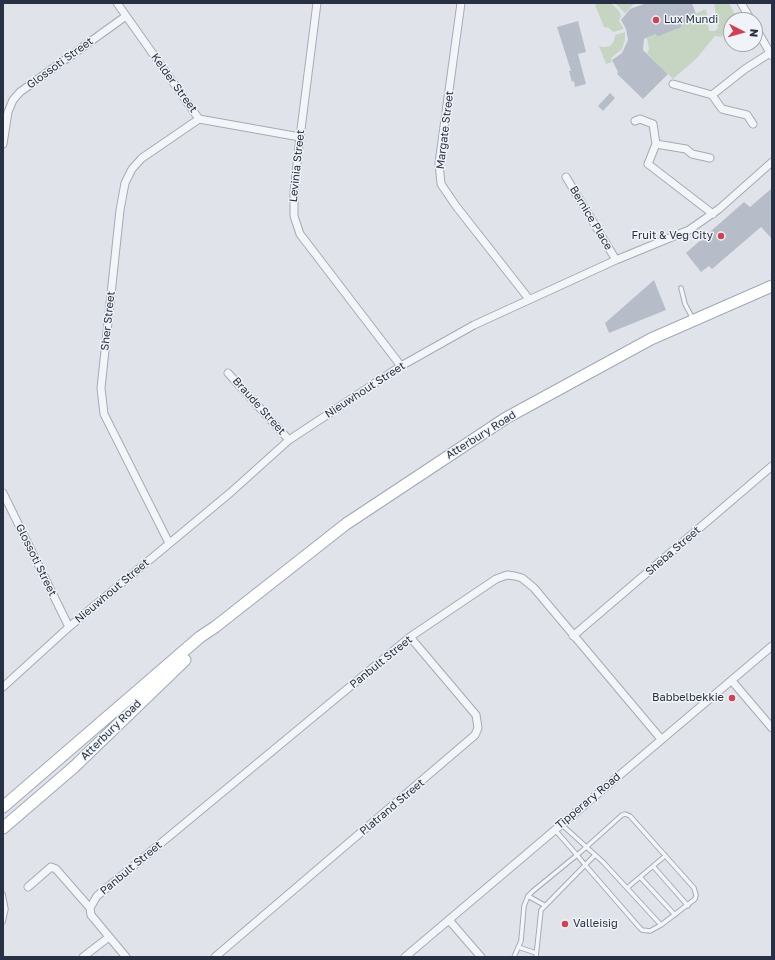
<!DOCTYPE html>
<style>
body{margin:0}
#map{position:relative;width:775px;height:960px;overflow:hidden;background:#e0e4ea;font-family:"Golos Text",sans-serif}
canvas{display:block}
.frame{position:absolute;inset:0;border:4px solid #283143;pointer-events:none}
.north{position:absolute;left:723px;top:12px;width:40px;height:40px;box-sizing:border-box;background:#f0f3f7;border:1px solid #a0a5af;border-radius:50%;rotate:96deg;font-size:11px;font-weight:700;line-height:16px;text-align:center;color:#283143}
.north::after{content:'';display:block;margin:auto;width:14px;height:18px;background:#d63e53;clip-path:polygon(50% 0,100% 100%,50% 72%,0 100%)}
</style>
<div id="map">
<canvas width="775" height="960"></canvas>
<div class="frame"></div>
<div class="north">N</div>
</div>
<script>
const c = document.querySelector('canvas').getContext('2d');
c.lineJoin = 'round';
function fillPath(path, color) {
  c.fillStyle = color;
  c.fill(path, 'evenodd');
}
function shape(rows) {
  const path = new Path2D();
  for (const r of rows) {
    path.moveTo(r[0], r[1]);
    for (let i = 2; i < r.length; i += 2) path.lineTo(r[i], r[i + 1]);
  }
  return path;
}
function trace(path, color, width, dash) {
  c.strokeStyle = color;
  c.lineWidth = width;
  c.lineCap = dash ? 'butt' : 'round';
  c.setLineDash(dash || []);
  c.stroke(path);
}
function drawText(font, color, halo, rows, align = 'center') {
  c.font = font + ' "Golos Text",sans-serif';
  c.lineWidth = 3;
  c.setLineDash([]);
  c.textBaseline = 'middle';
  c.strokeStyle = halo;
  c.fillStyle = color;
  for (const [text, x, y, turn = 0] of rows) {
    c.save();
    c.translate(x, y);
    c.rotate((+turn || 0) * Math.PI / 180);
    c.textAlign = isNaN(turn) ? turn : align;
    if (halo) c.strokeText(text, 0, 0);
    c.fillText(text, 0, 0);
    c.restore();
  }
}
fillPath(shape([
 [599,3,611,3,619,11,621,16,619,21,624,29,613,32,609,28,604,27,595,5],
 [615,3,633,3,633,5,625,13],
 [714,3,729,3,738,20,731,20,731,28,721,37,715,36,697,58,673,79,647,53,649,49,647,38,656,34,657,37,682,27,681,25,687,17,706,9,709,31,715,31,718,28],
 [625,32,625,40,622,49,611,58,612,62,606,64,599,46,604,47,610,46,614,41,615,35]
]), '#c6d5c1');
fillPath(shape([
 [647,3,692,3,696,14,687,17,689,22,681,25,682,27,657,37,656,34,644,39,643,50,668,74,643,99,617,74,618,72,612,60,622,53,628,40,626,29,621,20,630,9],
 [578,21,586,52,578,54,586,84,575,87,574,81,572,82,569,71,571,71,557,27],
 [610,93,615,98,603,111,598,106],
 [772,188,772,239,761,227,712,269,709,266,701,272,686,253,744,202,750,207],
 [654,280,666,310,609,333,605,323]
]), '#b7bdc8');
const lane = shape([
 [681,288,685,304,693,319],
 [561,824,603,862,661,925],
 [653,866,688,906],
 [640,877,675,915],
 [627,888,665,856],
 [3,894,6,909,3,922],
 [528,896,544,905],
 [518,947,536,953],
 [514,957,521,941,524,906,528,896,533,891,577,855,583,850,622,815,625,814,630,816,694,888,696,895,695,899,661,925,650,931,642,930,639,927,586,866,577,855,570,847,555,830],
 [536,957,541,910,595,855]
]);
const street = shape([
 [117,3,199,119,300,137],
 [317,3,300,137,294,192,294,216,300,234,401,366],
 [461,3,439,163,441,184,456,206,529,299],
 [741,3,751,20],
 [755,27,772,56],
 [673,84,712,95,745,69,770,53],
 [712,95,722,109,747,115,753,124],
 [635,121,640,119,653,124,656,144,648,164,713,214],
 [3,144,8,112,13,100,20,92,126,16],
 [656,144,686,149,692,154,710,158],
 [566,177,616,260],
 [228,373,289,440],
 [3,493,69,627],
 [169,543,104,414,101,388,120,210,125,183,132,169,142,158,199,119],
 [573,636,772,466],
 [732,681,772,728],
 [3,687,69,627,230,493,289,440,401,366,474,325,616,260,689,230,719,209,772,162],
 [28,887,51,867,56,869,90,908,91,915,126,957],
 [90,908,97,896,410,637,496,579,507,575,515,576,522,578,534,588,661,739],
 [449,920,481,957],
 [83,957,109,937],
 [215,957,475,735,478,728,476,715,410,637],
 [405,957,772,646]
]);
const primary = shape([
 [3,807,200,637,215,627,346,524,506,418,651,339,772,286],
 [3,828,74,767,185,660]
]);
trace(lane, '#a5abb5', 5.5);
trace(street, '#a5abb5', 9);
trace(primary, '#9fa8b7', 13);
trace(lane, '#f3f5f8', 3.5);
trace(street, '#f3f5f8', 7);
trace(primary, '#fff', 11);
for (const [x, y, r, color] of [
 [656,20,4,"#d63e53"],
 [721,236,4,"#d63e53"],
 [732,698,4,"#d63e53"],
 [565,924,4,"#d63e53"]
]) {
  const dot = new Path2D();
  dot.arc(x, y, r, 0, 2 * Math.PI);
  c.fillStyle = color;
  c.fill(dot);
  trace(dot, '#f0f3f7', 1.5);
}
drawText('11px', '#283143', '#f0f3f7', [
 ["Lux Mundi",664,20],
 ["Fruit & Veg City",713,236,"right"],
 ["Babbelbekkie",724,698,"right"],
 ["Valleisig",573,924]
], 'left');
drawText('11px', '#283143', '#f0f3f7', [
 ["Glossoti Street",60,63,-36],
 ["Kelder Street",174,83,54],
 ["Margate Street",445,130,-83],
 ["Levinia Street",297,166,-84],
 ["Bernice Place",591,218,59],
 ["Sher Street",108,321,-84],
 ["Nieuwhout Street",365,390,-33],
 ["Braude Street",259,406,48],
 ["Atterbury Road",481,435,-32],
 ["Sheba Street",673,551,-41],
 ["Glossoti Street",36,560,64],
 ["Nieuwhout Street",112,591,-40],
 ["Panbult Street",381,662,-39],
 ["Atterbury Road",111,730,-45],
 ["Tipperary Road",588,801,-40],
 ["Platrand Street",392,807,-40],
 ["Panbult Street",131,868,-40]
]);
</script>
